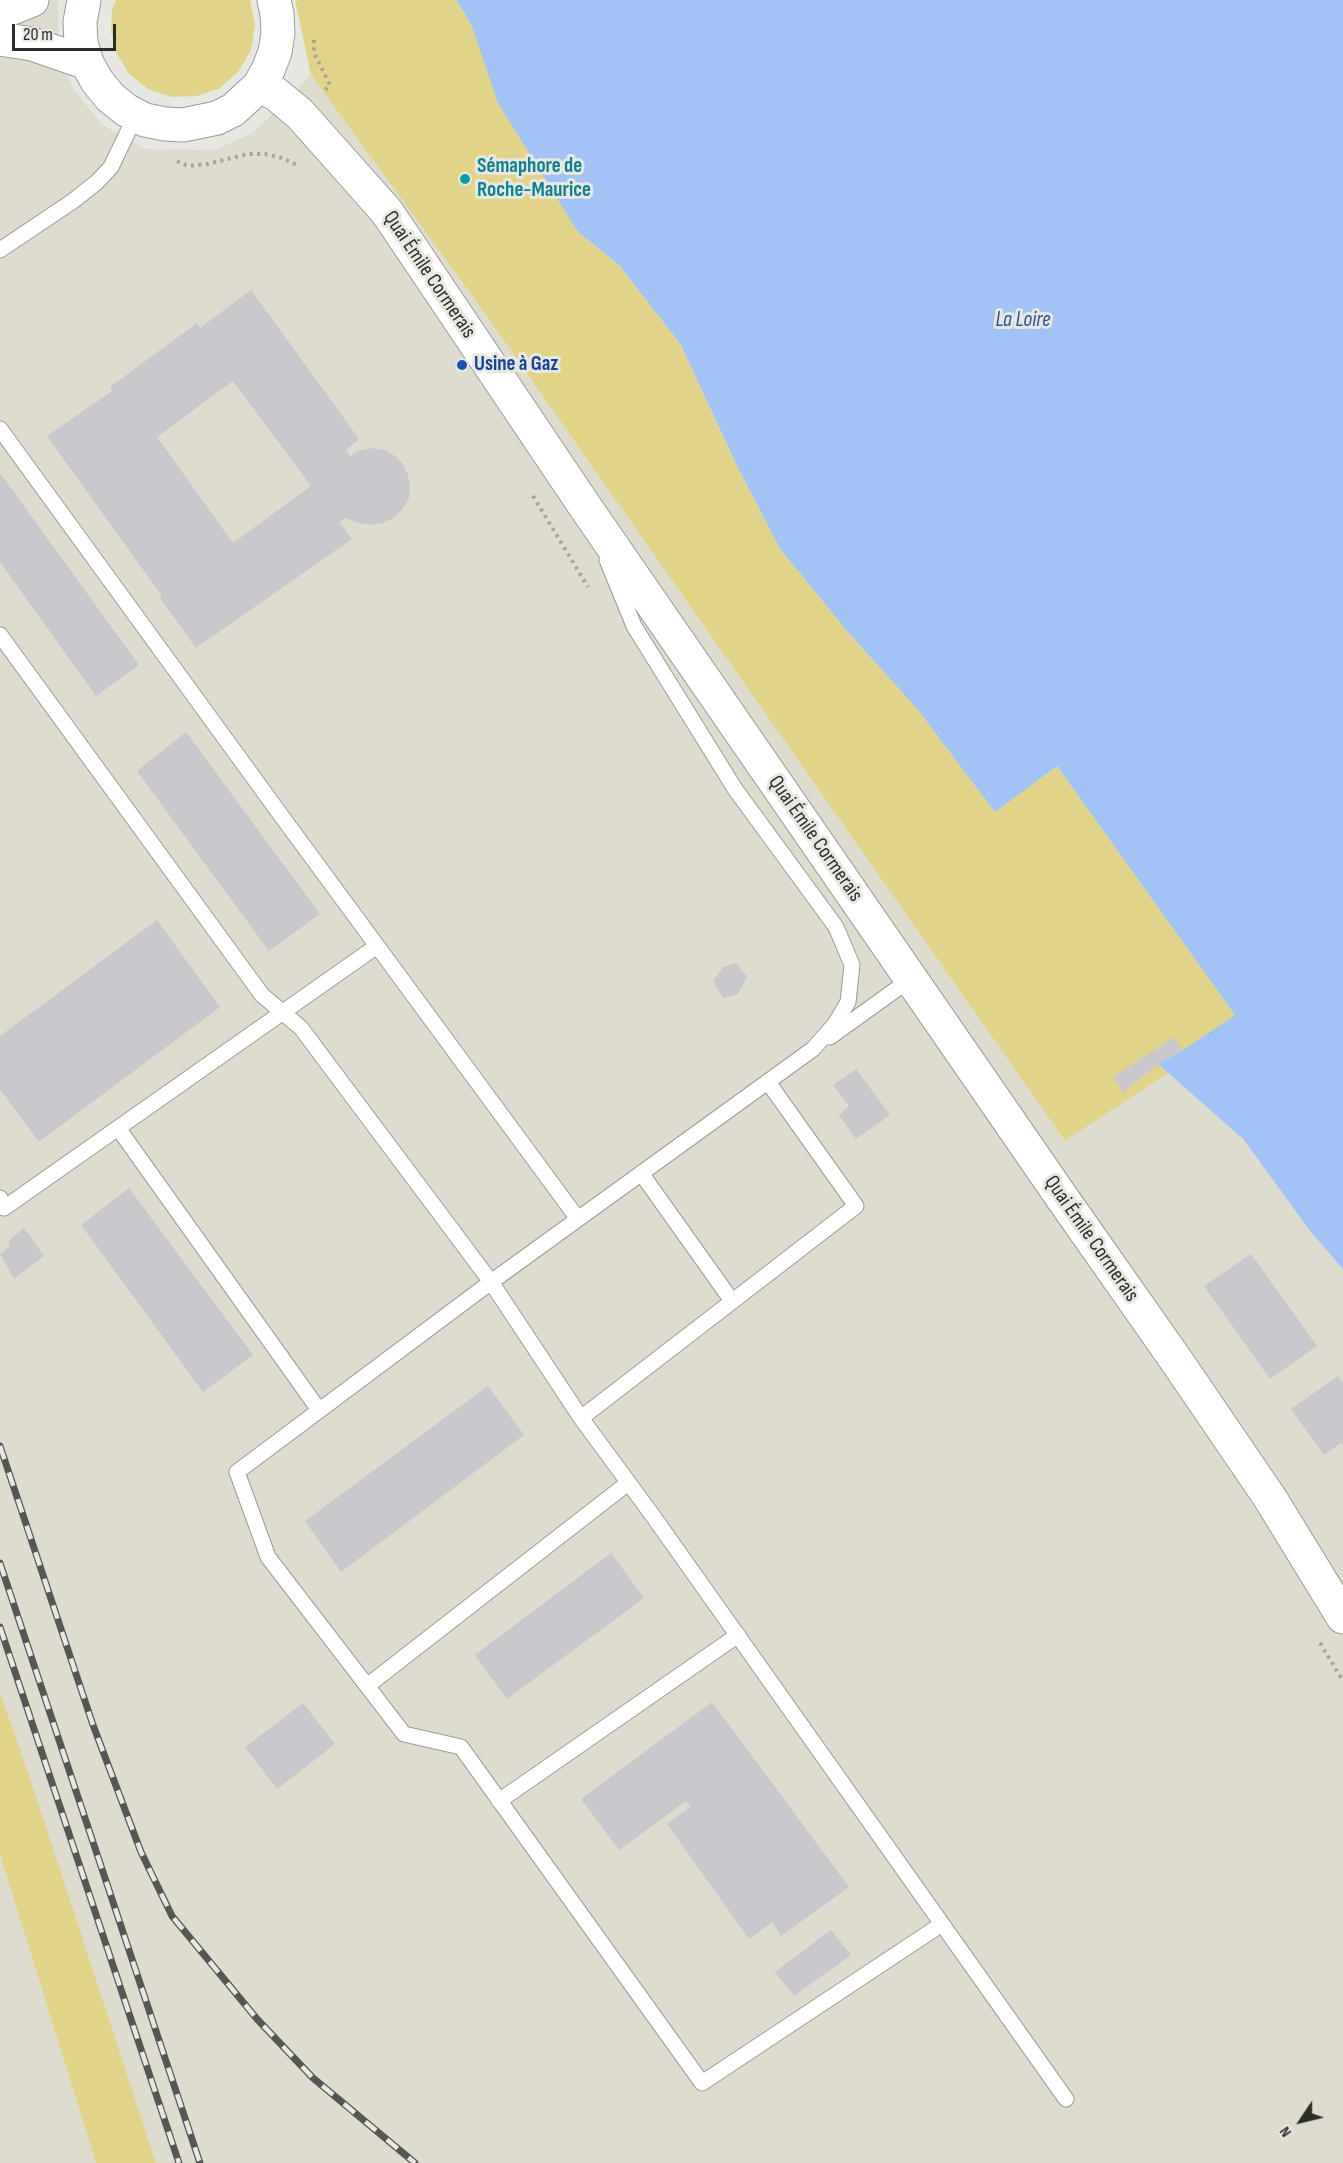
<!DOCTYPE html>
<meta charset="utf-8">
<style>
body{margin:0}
#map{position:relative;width:1343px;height:2163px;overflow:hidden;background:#e8e8e2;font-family:"Sofia Sans Condensed",sans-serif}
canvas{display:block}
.north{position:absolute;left:1271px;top:2091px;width:60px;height:60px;-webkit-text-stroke:4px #e8e8e2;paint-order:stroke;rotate:235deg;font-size:16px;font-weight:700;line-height:24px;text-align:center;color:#2c2c2a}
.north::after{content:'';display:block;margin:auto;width:21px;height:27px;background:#2c2c2a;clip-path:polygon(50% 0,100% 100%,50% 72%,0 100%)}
.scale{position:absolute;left:12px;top:24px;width:104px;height:27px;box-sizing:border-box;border:3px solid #2c2c2a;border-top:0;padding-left:8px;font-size:18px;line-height:21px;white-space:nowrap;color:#2c2c2a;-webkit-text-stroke:4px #e8e8e2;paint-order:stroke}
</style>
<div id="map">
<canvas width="1343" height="2163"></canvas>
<div class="north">N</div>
<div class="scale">20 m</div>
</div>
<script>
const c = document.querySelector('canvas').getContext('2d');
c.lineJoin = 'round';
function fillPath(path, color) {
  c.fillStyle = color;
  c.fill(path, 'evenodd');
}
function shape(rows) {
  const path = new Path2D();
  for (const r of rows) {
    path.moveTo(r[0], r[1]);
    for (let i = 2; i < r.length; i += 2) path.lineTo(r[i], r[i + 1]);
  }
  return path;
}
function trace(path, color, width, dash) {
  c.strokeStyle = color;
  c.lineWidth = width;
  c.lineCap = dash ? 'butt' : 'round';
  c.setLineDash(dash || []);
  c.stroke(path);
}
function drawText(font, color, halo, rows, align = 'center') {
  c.font = font + ' "Sofia Sans Condensed",sans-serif';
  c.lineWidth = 6;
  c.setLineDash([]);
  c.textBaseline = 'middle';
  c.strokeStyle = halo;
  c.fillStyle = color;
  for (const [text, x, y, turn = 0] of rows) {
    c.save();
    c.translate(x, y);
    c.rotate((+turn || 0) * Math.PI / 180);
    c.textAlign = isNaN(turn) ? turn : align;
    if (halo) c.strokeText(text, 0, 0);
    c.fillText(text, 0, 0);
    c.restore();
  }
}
fillPath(shape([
 [0,0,58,0,59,49,73,89,103,125,144,149,214,150,253,133,311,75,481,308,1065,1141,1168,1073,1244,1140,1310,1231,1343,1269,1343,2163,156,2163,0,1692],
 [0,1855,96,2163,0,2163]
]), '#dedccf');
fillPath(shape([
 [116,0,250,0,255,25,251,50,239,71,220,88,197,96,172,97,148,89,129,74,117,54,111,32,112,10],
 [295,0,456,0,471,24,578,232,619,265,681,345,736,464,780,549,847,631,918,710,995,811,1057,766,1236,1016,1183,1050,1158,1064,1168,1073,1065,1141,481,308,311,75],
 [0,1692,35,1793,156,2163,96,2163,0,1855]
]), '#e1d488');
fillPath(shape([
 [456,0,1343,0,1343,1269,1310,1231,1244,1140,1158,1064,1183,1050,1235,1015,1057,766,995,812,918,710,847,631,780,549,736,464,681,345,619,265,578,232,498,103,471,24]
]), '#a1c2f5');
fillPath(shape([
 [251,290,359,439,346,450,350,456,361,450,372,448,385,450,395,456,403,464,408,475,410,486,409,498,403,508,394,518,382,523,370,525,358,523,346,518,339,522,352,539,196,648,160,598,162,596,47,436,112,391,110,387,197,323,200,328],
 [233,381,311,486,233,543,157,437],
 [0,473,139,665,96,696,0,562],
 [186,732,320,914,269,951,137,771],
 [157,920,220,1007,39,1142,0,1089,0,1036],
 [736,963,747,977,738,994,723,998,713,981,723,967],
 [1174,1037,1183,1050,1158,1064,1123,1092,1113,1077],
 [856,1069,890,1115,856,1139,839,1115,849,1106,833,1085],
 [129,1188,253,1355,203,1392,81,1225],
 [24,1228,44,1256,14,1279,0,1254,10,1246,8,1241],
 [1251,1254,1317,1346,1270,1379,1204,1286],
 [1338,1376,1343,1383,1343,1446,1341,1443,1324,1455,1291,1409],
 [488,1386,524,1435,341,1572,305,1521],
 [611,1553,644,1598,507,1699,475,1655],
 [712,1702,849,1887,781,1936,772,1922,749,1939,667,1824,691,1806,686,1801,619,1850,581,1799],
 [303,1703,335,1744,277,1789,245,1747],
 [831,1930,851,1955,794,1996,775,1972]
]), '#cac7cc');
const lane = shape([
 [0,250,73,201,97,182,111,167,136,115],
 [0,429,280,814,578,1219],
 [607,560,634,626,735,789,836,927,852,965,848,1002,835,1024,813,1049,491,1282,237,1472,268,1557,404,1734,461,1747,702,2083,942,1924],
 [0,635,262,995,301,1028,491,1282,581,1418,653,1516,1066,2099],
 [830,1037,912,978],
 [118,1128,319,1410],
 [641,1173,732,1301],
 [0,1198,4,1208,377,946],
 [581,1418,856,1206,768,1082],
 [367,1686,628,1483],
 [499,1801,738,1635]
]);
const secondary = shape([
 [84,0,80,22,81,43,87,63,97,81,110,97,126,110,145,120,165,124,183,125,217,118,233,110,259,86,268,70,275,52,278,33,277,14,274,0],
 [0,13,32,0],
 [0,39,32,44,87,63],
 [259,86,276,94,300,114,387,212,586,508,1065,1202,1178,1363,1270,1498,1343,1617]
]);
trace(lane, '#9c9b96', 17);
trace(secondary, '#9c9b96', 35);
trace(shape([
 [314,40,314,53,330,85,325,90],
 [177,161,188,166,207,164,248,154,265,154,282,158,297,165],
 [533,496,588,587],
 [1320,1643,1343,1681]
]), '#a4a49f', 4, [3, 4.5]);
trace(lane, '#fff', 15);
trace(secondary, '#fff', 33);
const rail = shape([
 [0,1446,93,1725,141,1852,172,1916,257,2019,313,2078,415,2163],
 [0,1563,200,2163],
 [0,1627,179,2163]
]);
trace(rail, '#565654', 7);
trace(rail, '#e8e8e2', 4.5, [14]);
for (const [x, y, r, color] of [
 [465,179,6,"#0f9aa8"],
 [462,365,6,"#1a4fb4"]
]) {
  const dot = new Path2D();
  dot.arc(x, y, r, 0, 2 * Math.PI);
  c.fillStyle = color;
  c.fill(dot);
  trace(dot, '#e8e8e2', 2);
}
drawText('bold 21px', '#0d838f', '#e8e8e2', [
 ["Sémaphore de",477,167],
 ["Roche-Maurice",477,191]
], 'left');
drawText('21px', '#2c2c2a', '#e8e8e2', [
 ["Quai Émile Cormerais",429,275,56],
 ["Quai Émile Cormerais",815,839,55],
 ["Quai Émile Cormerais",1091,1239,55]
]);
drawText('bold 21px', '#164399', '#e8e8e2', [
 ["Usine à Gaz",474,365]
], 'left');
drawText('italic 22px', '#2455a0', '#e8e8e2', [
 ["La Loire",1023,320]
]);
</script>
